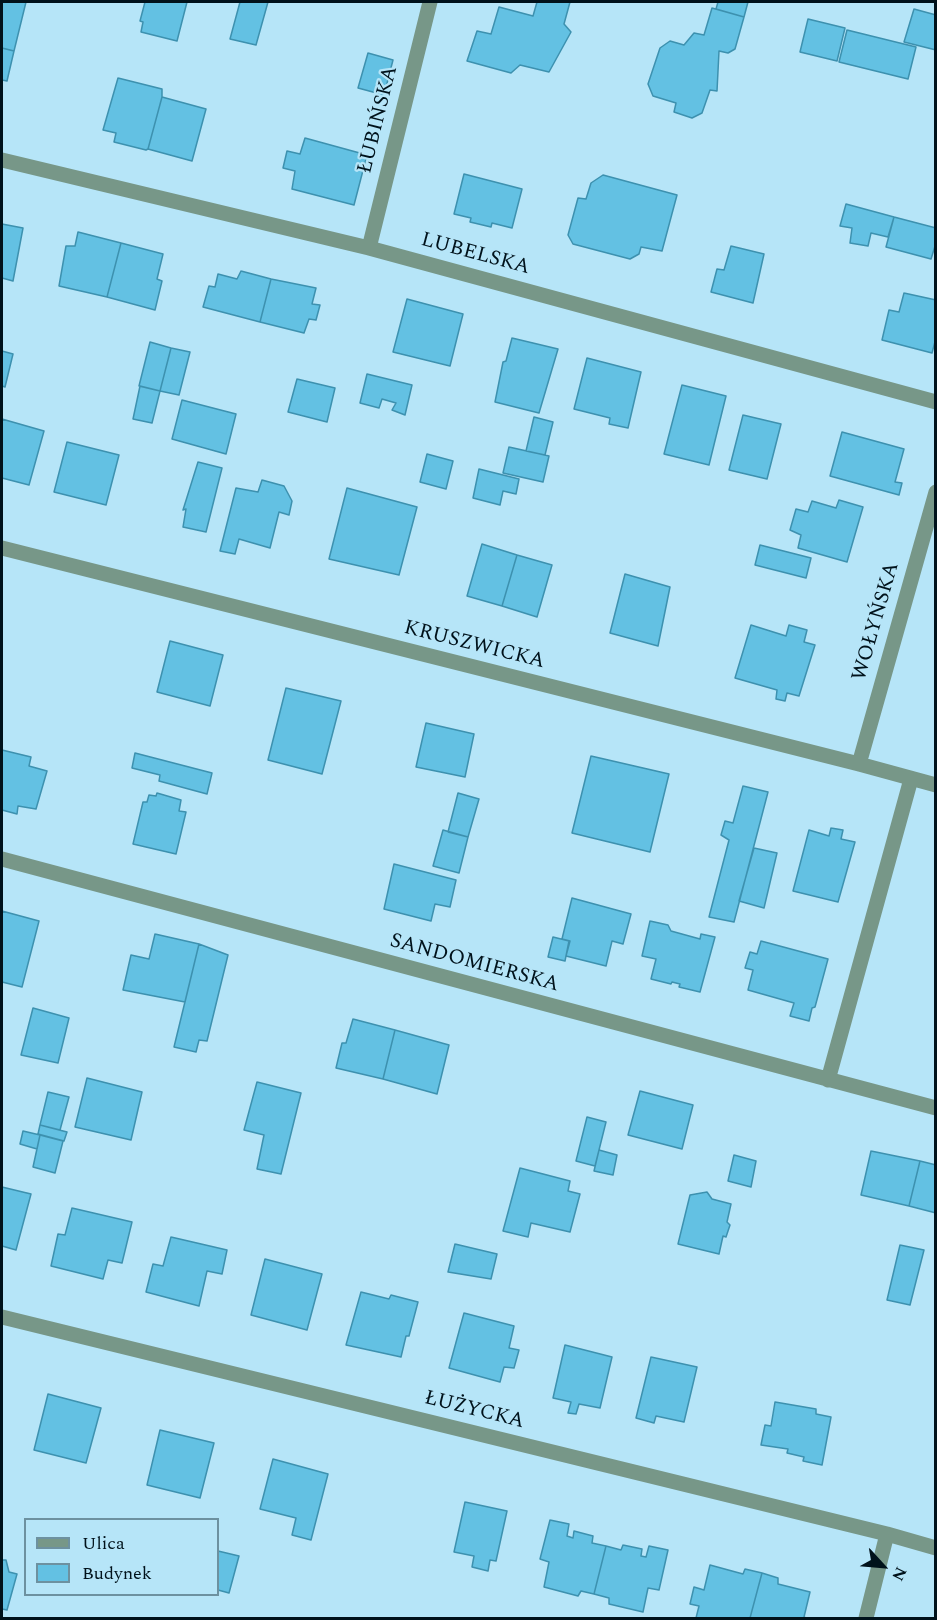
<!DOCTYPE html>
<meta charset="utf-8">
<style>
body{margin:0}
#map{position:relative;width:937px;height:1620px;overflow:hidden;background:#b6e5f8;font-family:Spectral,serif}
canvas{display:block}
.frame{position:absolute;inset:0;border:3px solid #00121b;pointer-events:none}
.legend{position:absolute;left:24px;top:1518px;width:195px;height:78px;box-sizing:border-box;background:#b6e5f8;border:2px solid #6d91a0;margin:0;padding:8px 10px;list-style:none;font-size:18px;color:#00121b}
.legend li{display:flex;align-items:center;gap:12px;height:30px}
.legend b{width:30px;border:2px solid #6d91a0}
.north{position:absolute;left:853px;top:1536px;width:60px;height:60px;-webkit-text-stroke:4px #b6e5f8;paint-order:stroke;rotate:116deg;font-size:16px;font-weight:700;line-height:24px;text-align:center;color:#00121b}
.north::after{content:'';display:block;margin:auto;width:21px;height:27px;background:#00121b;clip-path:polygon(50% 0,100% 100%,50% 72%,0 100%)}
</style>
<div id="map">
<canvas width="937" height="1620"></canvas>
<div class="frame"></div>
<ul class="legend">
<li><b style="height:8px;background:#779788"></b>Ulica</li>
<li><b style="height:16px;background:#63c1e3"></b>Budynek</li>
</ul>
<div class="north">N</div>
</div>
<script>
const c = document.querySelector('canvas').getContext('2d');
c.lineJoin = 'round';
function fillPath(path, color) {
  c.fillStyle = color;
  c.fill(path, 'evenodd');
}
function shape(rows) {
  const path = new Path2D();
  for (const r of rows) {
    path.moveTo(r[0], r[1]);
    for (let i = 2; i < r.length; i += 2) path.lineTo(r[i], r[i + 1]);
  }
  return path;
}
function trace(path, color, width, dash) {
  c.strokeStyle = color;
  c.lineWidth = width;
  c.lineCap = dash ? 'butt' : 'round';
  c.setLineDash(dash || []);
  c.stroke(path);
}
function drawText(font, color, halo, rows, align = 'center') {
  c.font = font + ' Spectral,serif';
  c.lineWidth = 4.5;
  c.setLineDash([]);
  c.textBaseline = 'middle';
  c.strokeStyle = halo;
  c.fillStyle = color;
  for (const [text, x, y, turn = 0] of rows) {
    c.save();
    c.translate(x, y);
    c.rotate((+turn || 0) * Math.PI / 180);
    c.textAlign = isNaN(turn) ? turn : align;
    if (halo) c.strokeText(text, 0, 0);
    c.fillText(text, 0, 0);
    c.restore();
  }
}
const building = shape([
 [2,2,26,2,14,51,2,48,2,2],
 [145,2,187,2,177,41,141,32,143,22,140,21,145,2],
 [240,2,268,2,256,45,230,39,240,2],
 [537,2,570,2,564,24,571,32,549,72,520,65,511,73,467,61,477,31,491,34,499,7,533,16,537,2],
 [718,2,748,2,744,17,716,9,718,2],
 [712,8,744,17,735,49,728,53,719,51,717,91,710,90,702,113,692,118,674,112,676,103,653,96,648,84,660,48,670,41,684,45,694,33,704,35,712,8],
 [914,9,936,15,936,50,904,42,914,9],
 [808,19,845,28,837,61,800,52,808,19],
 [847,30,916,47,908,79,839,62,847,30],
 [2,48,14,51,7,81,2,80,2,48],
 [368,53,393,60,384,95,358,88,368,53],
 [118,78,162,89,162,97,148,149,146,150,114,142,116,133,103,130,118,78],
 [162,97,206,109,192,161,148,149,162,97],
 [305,138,367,155,354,205,292,189,295,171,283,168,287,151,300,154,305,138],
 [464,174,522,189,512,228,492,223,491,227,470,222,471,218,454,214,464,174],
 [603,175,677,195,662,251,641,247,639,254,630,259,573,244,568,235,578,198,586,199,591,183,603,175],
 [846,204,894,217,888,237,871,233,868,246,850,243,852,228,840,226,846,204],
 [894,217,936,228,936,243,931,259,886,247,894,217],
 [2,224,23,228,13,281,2,278,2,224],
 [78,232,121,243,107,297,59,286,66,246,75,246,78,232],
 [121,243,163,254,157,279,162,281,155,310,107,297,121,243],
 [731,246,764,254,753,303,711,292,717,269,724,270,731,246],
 [241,271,271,279,260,322,203,307,209,286,215,287,218,274,237,279,241,271],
 [271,279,316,288,312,304,320,305,316,320,309,319,304,333,260,322,271,279],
 [904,293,936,300,936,338,932,353,882,340,889,310,899,312,904,293],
 [407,299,463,314,450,366,393,352,407,299],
 [512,338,558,349,539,413,495,402,503,362,506,361,512,338],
 [150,342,171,348,160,391,139,386,150,342],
 [171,348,190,352,179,395,160,391,171,348],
 [2,351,13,354,5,387,2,386,2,351],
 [587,358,641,372,628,428,609,424,610,418,574,409,587,358],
 [367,374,412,385,405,415,392,410,396,403,382,399,379,408,360,403,367,374],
 [297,379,335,388,327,422,288,412,297,379],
 [682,385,726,396,709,465,664,454,682,385],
 [140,386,160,391,152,423,133,419,140,386],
 [182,400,236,414,226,454,172,439,182,400],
 [743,415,781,424,767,479,729,470,743,415],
 [534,417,553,422,545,455,526,451,534,417],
 [2,419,44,431,29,485,2,478,2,419],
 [842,432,904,449,895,482,902,483,899,495,830,476,842,432],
 [67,442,119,455,106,505,54,492,67,442],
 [509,447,549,456,543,482,503,473,509,447],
 [427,454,453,461,446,489,420,482,427,454],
 [198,462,222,468,206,532,183,527,186,509,183,510,198,462],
 [479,469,519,479,516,494,503,491,500,505,473,498,479,469],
 [262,480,284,486,292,501,289,515,279,512,270,548,239,539,235,554,220,551,236,488,258,492,262,480],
 [347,488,417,507,399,575,329,559,347,488],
 [839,500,863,507,847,562,798,548,801,535,790,530,796,509,808,512,812,501,836,508,839,500],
 [482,544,517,555,502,606,467,596,482,544],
 [760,545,811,558,806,578,755,565,760,545],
 [517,555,552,565,537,617,502,606,517,555],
 [625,574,670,587,658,646,610,633,625,574],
 [751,625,786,636,789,625,807,630,804,642,815,645,799,696,787,693,785,701,776,699,777,690,735,678,751,625],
 [170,641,223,655,210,706,157,692,170,641],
 [286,688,341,701,322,774,268,760,286,688],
 [426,723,474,734,465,777,416,767,426,723],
 [2,750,31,757,29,766,47,771,36,809,18,806,17,814,2,810,2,750],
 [135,753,212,773,207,794,159,781,160,775,132,768,135,753],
 [591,756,669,774,650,852,572,833,591,756],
 [743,786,768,792,734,922,709,917,729,840,721,835,725,821,733,823,743,786],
 [157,793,181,800,179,811,186,812,176,854,133,844,143,802,147,802,149,795,156,796,157,793],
 [458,793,479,799,468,837,448,832,458,793],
 [831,828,843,830,841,839,855,842,838,902,793,891,809,830,829,836,831,828],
 [443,830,468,837,459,873,433,866,443,830],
 [754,848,777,853,764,908,739,901,754,848],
 [394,864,456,880,450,907,435,904,431,921,384,909,394,864],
 [572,898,631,914,623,944,612,941,606,966,566,956,570,941,562,939,572,898],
 [2,911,39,921,22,987,2,982,2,911],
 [650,921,668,925,671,931,700,939,701,934,715,937,700,992,679,987,680,984,672,982,671,984,651,979,656,959,642,956,650,921],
 [155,934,199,944,185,1002,123,990,131,955,149,959,155,934],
 [553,937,569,941,565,961,548,957,553,937],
 [761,941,828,959,815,1007,812,1008,809,1021,790,1016,794,1003,748,990,753,970,745,968,750,952,757,954,761,941],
 [199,944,228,955,207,1041,199,1040,196,1052,174,1047,199,944],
 [33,1008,69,1018,58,1063,21,1055,33,1008],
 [353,1019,395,1030,383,1079,336,1068,342,1043,346,1043,353,1019],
 [395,1030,449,1045,437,1094,383,1079,395,1030],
 [87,1078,142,1092,131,1140,75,1127,87,1078],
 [257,1082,301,1093,281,1174,257,1169,264,1135,244,1130,257,1082],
 [640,1091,693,1105,682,1149,628,1135,640,1091],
 [48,1092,69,1097,60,1130,40,1125,48,1092],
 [587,1117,606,1122,595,1166,576,1161,587,1117],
 [40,1125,67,1132,64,1141,38,1134,40,1125],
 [23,1131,40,1135,37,1149,20,1144,23,1131],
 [40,1135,63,1141,55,1173,33,1167,40,1135],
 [599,1150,617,1155,613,1175,594,1171,599,1150],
 [871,1151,920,1161,909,1206,861,1195,871,1151],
 [734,1155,756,1161,751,1187,728,1181,734,1155],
 [920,1161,936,1165,936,1213,909,1206,920,1161],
 [520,1168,570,1181,568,1191,580,1194,570,1232,531,1223,528,1237,503,1231,520,1168],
 [2,1187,31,1194,16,1250,2,1246,2,1187],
 [707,1192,712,1199,731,1204,727,1222,730,1225,726,1237,723,1236,719,1254,678,1244,690,1195,707,1192],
 [72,1208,132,1222,122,1263,108,1260,103,1279,51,1266,58,1234,65,1235,72,1208],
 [171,1237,227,1250,222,1274,207,1271,199,1306,146,1292,153,1264,163,1266,171,1237],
 [455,1244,497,1254,491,1279,448,1272,455,1244],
 [900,1245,924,1250,910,1305,887,1300,900,1245],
 [265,1259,322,1274,307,1330,251,1315,265,1259],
 [361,1292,389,1299,391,1295,418,1302,409,1336,406,1336,401,1357,346,1345,361,1292],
 [464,1313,514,1326,509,1348,519,1350,514,1368,504,1367,500,1382,449,1368,464,1313],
 [565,1345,612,1357,600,1408,579,1404,576,1414,568,1413,571,1402,553,1398,565,1345],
 [651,1357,697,1367,684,1422,656,1416,654,1423,636,1418,651,1357],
 [48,1394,101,1408,86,1463,34,1450,48,1394],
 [775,1402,816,1409,816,1414,831,1417,822,1465,803,1461,804,1457,787,1453,788,1449,761,1445,765,1425,771,1426,775,1402],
 [160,1430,214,1443,200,1498,147,1485,160,1430],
 [273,1459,328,1474,311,1540,292,1535,296,1518,260,1509,273,1459],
 [465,1502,507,1511,496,1561,490,1560,488,1571,472,1567,474,1556,454,1552,465,1502],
 [550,1520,569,1524,567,1536,573,1538,574,1531,593,1536,592,1543,606,1546,594,1594,581,1591,578,1596,544,1587,549,1562,540,1559,550,1520],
 [623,1545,642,1549,641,1556,646,1557,649,1546,668,1550,659,1590,648,1588,643,1612,609,1604,609,1598,594,1594,606,1546,621,1550,623,1545],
 [218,1551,239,1556,229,1593,218,1590,218,1551],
 [2,1560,6,1560,9,1572,17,1574,7,1610,2,1609,2,1560],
 [710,1565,743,1574,745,1569,762,1573,750,1618,696,1618,699,1606,690,1604,694,1587,704,1590,710,1565],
 [762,1573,778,1578,778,1584,810,1592,804,1617,806,1618,750,1618,762,1573]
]);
fillPath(building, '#63c1e3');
trace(building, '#3d91af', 1.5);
trace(shape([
 [2,160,369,248,936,402],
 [369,248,430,2],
 [2,548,859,764,936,785],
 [859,764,936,492],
 [2,859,936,1108],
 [828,1080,911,779],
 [2,1317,887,1534,936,1548],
 [866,1618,887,1534]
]), '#779788', 15);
drawText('21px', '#00121b', '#b6e5f8', [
 ["ŁUBIŃSKA",379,120,-76],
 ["LUBELSKA",475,255,15],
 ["WOŁYŃSKA",877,622,-74],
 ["KRUSZWICKA",474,646,14],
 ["SANDOMIERSKA",474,964,15],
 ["ŁUŻYCKA",474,1411,14]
]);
</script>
